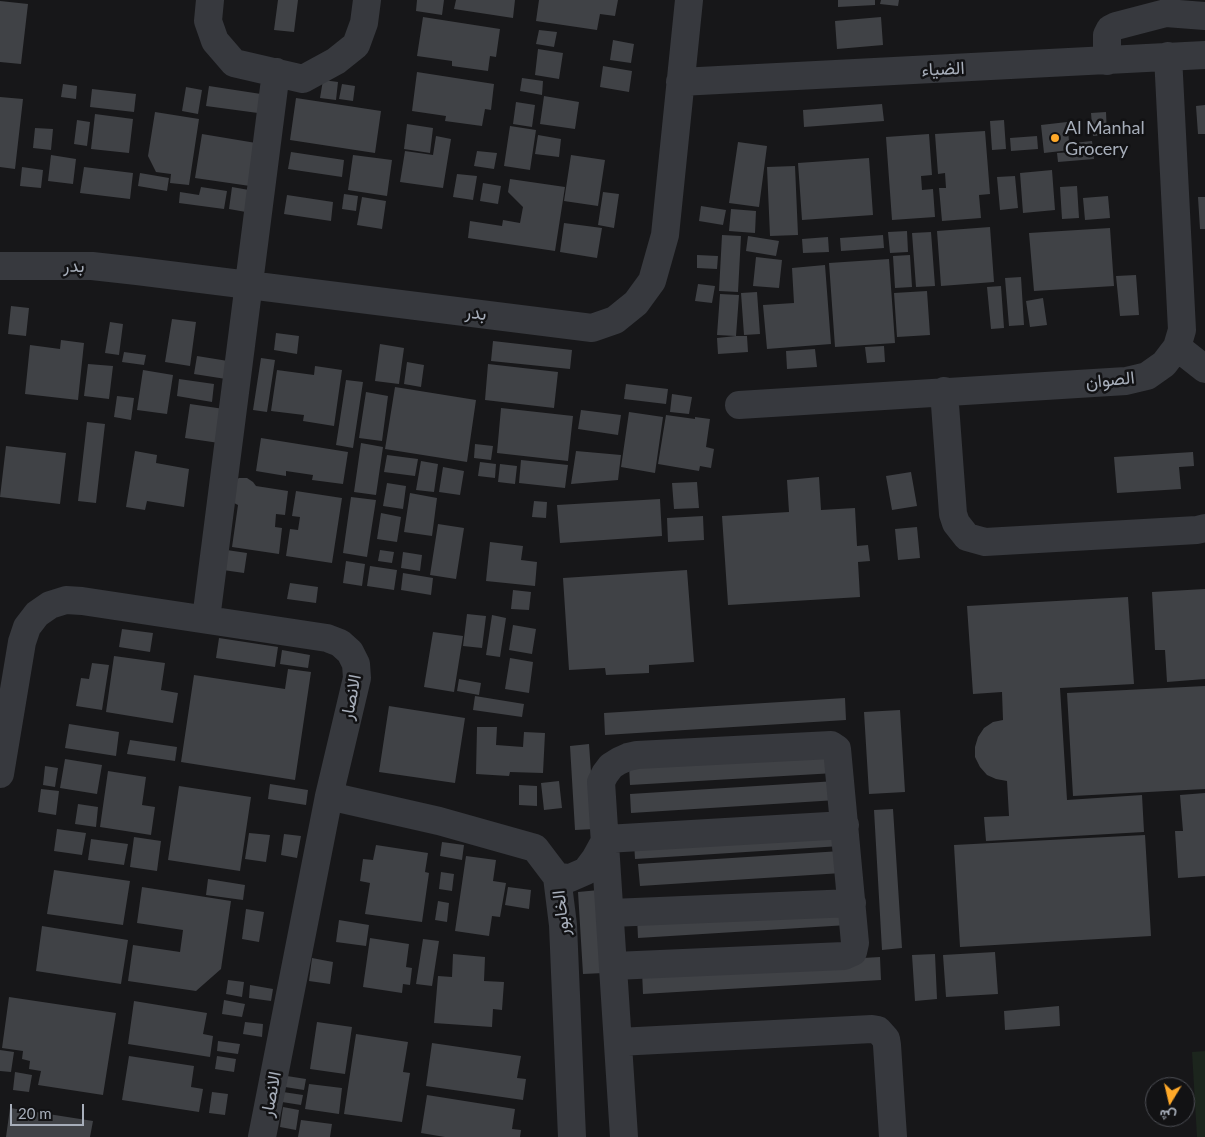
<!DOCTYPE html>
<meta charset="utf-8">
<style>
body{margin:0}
#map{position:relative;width:1205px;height:1137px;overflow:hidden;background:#171719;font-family:Lato,Vazirmatn,sans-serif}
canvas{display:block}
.north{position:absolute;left:1145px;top:1077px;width:50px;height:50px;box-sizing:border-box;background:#121214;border:1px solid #4e5056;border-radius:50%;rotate:189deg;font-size:14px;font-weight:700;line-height:20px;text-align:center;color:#a7aeba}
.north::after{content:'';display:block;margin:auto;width:18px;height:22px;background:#ffa929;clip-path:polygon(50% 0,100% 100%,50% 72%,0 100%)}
.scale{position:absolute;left:10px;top:1104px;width:74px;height:22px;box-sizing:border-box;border:2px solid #a7aeba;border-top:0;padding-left:6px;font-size:15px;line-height:18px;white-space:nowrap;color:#a7aeba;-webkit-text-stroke:4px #121214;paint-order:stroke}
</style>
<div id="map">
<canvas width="1205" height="1137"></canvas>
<div class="north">ش</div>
<div class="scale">20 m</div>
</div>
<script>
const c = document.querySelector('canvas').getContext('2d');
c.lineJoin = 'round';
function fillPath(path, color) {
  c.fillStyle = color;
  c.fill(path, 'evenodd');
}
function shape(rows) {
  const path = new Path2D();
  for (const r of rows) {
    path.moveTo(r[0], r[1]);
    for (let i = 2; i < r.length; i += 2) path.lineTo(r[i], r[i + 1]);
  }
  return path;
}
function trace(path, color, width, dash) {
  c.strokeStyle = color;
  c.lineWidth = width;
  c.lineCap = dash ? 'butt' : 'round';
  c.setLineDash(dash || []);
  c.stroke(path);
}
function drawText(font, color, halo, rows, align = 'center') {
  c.font = font + ' Lato,Vazirmatn,sans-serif';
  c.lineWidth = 5;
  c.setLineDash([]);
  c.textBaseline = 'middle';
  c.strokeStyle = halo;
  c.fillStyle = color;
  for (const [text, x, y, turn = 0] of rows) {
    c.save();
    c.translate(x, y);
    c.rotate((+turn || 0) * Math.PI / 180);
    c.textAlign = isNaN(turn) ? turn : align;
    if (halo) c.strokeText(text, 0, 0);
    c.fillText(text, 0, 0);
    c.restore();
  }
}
fillPath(shape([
 [1205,1051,1205,1137,1197,1137,1192,1052]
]), '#1c251d');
fillPath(shape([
 [278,0,298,0,294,32,274,30],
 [417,0,444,0,442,15,416,11],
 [456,0,515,0,513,18,454,9],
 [539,0,618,0,615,16,600,14,597,30,536,21],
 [838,0,875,0,875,5,838,7],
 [881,0,899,0,898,6,880,4],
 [0,1,28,4,21,64,0,62],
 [423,17,500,29,496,57,490,56,488,71,452,66,452,61,417,56],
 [881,17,883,45,837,49,835,21],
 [539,30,557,32,554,47,536,44],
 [613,40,634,44,631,63,610,60],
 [538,49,563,53,559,79,535,75],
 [603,66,632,71,629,92,600,87],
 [417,72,494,84,491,110,485,109,482,126,445,121,446,116,412,111],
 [522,78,543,81,542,95,520,91],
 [323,80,338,82,336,100,320,98],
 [63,84,77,86,76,99,61,97],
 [342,84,355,86,353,101,339,99],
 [209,86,261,94,258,113,206,106],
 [186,87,202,90,198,114,182,111],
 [92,89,136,94,134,112,90,107],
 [544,96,579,102,575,129,540,124],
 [0,97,23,99,15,169,0,167],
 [296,98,381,111,375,153,290,140],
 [516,102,535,105,532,127,513,124],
 [882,104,884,121,804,127,803,110],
 [1205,105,1205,134,1198,134,1196,106],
 [155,112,199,119,189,185,170,183,171,174,156,172,148,156],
 [1106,112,1107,135,1093,136,1091,113],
 [95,114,133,119,129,153,91,149],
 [77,120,90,122,87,146,74,144],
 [1004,120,1006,149,992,150,990,121],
 [1067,122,1070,150,1044,153,1041,125],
 [407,124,433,128,430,153,404,149],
 [510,126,536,130,530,170,504,166],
 [35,128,53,129,51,150,33,148],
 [985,131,990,194,979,195,981,218,942,221,939,188,946,188,945,173,938,174,935,134],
 [202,134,256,143,250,186,195,178],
 [929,134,932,175,921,176,922,190,933,189,935,217,892,220,886,137],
 [538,135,561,139,559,157,535,154],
 [436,136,451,139,443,188,400,182,405,151,433,155],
 [1037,136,1038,149,1011,151,1010,138],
 [1092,141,1094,159,1058,162,1057,153,1074,152,1073,143],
 [738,142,767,146,759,207,729,203],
 [477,151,497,153,494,169,474,166],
 [291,152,344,160,342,177,288,169],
 [51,155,76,159,73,184,48,181],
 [353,155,392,160,387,196,348,190],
 [571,155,605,160,598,206,564,201],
 [869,158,873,215,802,220,798,163],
 [795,166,798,235,770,236,767,167],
 [22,167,43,170,41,188,20,186],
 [84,167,133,173,130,199,80,193],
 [1052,170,1055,210,1023,213,1020,173],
 [140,173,169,178,167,191,138,186],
 [457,174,477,176,473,200,453,197],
 [1015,176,1018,208,1000,210,997,177],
 [510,179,565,187,555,251,468,238,470,221,502,226,503,220,520,223,523,207,508,192],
 [483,183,501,186,498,204,480,201],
 [1077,186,1079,218,1062,219,1060,187],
 [201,187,227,191,224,209,179,203,180,192,199,195],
 [232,187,249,190,246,212,229,209],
 [603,192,619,194,614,228,598,225],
 [344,194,358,196,356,211,342,209],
 [287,195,333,202,331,221,284,214],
 [1108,196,1110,218,1085,220,1083,198],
 [362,197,386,201,382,229,357,225],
 [1198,197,1205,197,1205,229,1200,229],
 [701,206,726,210,723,225,699,221],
 [731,209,756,211,755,233,729,231],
 [564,223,602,228,597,258,560,252],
 [990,227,994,282,941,286,937,231],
 [1110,228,1114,286,1034,291,1029,233],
 [907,231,908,252,890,253,888,232],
 [931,232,935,286,916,287,912,233],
 [722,235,741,236,738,292,719,291],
 [883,235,884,248,841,251,840,238],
 [748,236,779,241,776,256,746,251],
 [828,237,829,252,803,253,802,239],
 [697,255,718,256,717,269,697,268],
 [910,255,912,287,895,288,893,256],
 [756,257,782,260,779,288,753,286],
 [889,259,895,343,835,347,829,263],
 [825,265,831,344,767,349,763,305,794,303,792,268],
 [1136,275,1139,315,1120,316,1116,276],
 [1021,277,1024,325,1009,326,1005,278],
 [698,284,715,286,712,303,695,301],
 [1001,286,1004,328,991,329,987,287],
 [927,291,930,335,897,337,894,293],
 [757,292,760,334,744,335,741,293],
 [720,294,739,295,736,336,747,336,748,352,718,354,717,338,736,336,717,335],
 [1043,298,1047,325,1030,327,1026,301],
 [11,306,29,308,26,336,8,334],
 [172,319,196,322,190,366,165,362],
 [110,322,123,324,119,355,105,353],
 [276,333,299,336,297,354,274,350],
 [61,340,84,343,78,400,25,394,30,345,60,349],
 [493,341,572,350,570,369,491,361],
 [380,344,404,348,399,384,375,381],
 [884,346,885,362,867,363,865,347],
 [815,349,817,367,787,369,786,351],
 [124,352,146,355,144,365,122,362],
 [197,356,228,361,226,379,194,374],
 [261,358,275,360,267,412,253,410],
 [407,362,424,365,421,387,404,384],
 [88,364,113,366,109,399,84,396],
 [488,364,558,372,554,408,485,400],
 [315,366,342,370,334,426,303,421,304,415,271,411,277,370,314,375],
 [143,370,173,375,167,414,137,410],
 [179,379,214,384,212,402,177,396],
 [346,380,363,382,353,448,336,445],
 [626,384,668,389,666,404,624,399],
 [395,387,476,400,467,462,385,449],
 [366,392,388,396,382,441,359,438],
 [672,394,692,397,689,414,670,412],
 [117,396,134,398,131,420,114,417],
 [190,404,224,409,219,443,185,438],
 [501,408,573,416,568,461,497,453],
 [581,410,621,415,618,435,578,429],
 [629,412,663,417,655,473,621,467],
 [666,415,695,419,695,417,710,419,706,447,714,449,711,468,700,466,699,471,658,464],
 [87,422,105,424,96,503,78,501],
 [261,438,348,452,343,484,312,480,313,475,286,471,286,476,256,471],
 [361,443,383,447,376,495,354,492],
 [475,444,493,446,491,460,474,458],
 [6,446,66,453,60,504,0,497],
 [135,451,157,455,156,463,189,469,184,507,147,501,145,510,126,507],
 [576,451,621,455,618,480,571,484],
 [1193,452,1194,466,1179,467,1181,489,1117,493,1114,457],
 [387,455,418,459,415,476,384,472],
 [521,460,568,465,565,488,519,483],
 [421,461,438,464,434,492,416,490],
 [480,462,496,464,495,478,478,476],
 [500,464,517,466,515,484,498,482],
 [443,467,464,471,460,495,439,492],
 [911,472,917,506,892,510,886,476],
 [819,477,821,510,855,508,857,546,868,545,870,561,858,562,860,597,728,605,722,516,789,512,787,480],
 [239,478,247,478,253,482,256,486,288,491,285,515,276,514,275,527,282,528,279,554,232,547,238,505,234,503,233,482],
 [697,482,699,508,674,509,672,483],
 [387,483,406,486,403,509,383,506],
 [296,491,342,498,332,563,286,556,290,529,298,530,300,517,292,516],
 [410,493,437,498,432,536,404,532],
 [351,497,376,500,367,557,343,553],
 [660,499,662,536,560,543,557,505],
 [534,501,547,502,546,518,532,517],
 [381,513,401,517,397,542,377,539],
 [703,516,704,540,668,542,667,518],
 [438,524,464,528,456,579,430,575],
 [917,527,920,558,898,560,895,529],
 [490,542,523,546,521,560,537,562,535,586,486,581],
 [220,549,247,553,244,573,216,569],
 [380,550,394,552,392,563,378,561],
 [403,552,422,555,420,571,401,568],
 [346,561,365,564,362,586,343,583],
 [370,566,397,570,394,590,367,586],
 [687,570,694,662,649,665,649,673,606,675,605,668,569,670,563,578],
 [403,573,433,578,431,595,401,590],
 [290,583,318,587,316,603,287,599],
 [1205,589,1205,679,1167,682,1165,650,1155,650,1152,592],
 [513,590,531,592,529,610,511,609],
 [1128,597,1134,684,1060,688,1067,800,1142,795,1144,832,986,841,984,817,1009,816,1007,781,996,779,987,775,980,767,975,757,975,747,978,737,984,728,993,722,1003,720,1002,692,973,694,967,606],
 [467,614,486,616,482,648,463,646],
 [492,615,506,618,500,657,486,655],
 [513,625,536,629,532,654,509,650],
 [122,629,153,633,150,652,119,647],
 [433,632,463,636,454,692,424,687],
 [219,638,278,647,275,667,216,658],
 [282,650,310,655,308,668,280,664],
 [114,656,165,663,161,690,178,693,173,723,106,712],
 [510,658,533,662,529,693,505,689],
 [92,663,109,665,102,710,76,706,81,678,89,679],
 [288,669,311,672,295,780,181,762,194,675,285,689],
 [459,679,481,683,479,695,457,691],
 [1205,686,1205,789,1073,796,1067,693],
 [475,696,524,704,522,717,473,710],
 [845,698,846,720,605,735,604,713],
 [389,706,465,718,455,783,379,772],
 [900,710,905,792,869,794,864,712],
 [69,724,119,732,116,756,65,748],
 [477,727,497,727,496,745,523,747,524,732,545,733,543,773,510,772,509,776,476,774],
 [130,740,177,747,175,761,127,754],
 [589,744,595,829,575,830,570,746],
 [834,752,835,773,630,785,629,765],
 [65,759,102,765,97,794,60,788],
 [45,766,58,768,55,787,43,785],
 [108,771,146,777,142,805,155,807,151,835,100,827],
 [559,781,562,808,544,810,541,783],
 [836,781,837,800,631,813,630,794],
 [270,784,308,790,306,805,268,799],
 [519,785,537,786,537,806,519,805],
 [179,786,251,797,240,871,168,860],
 [41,789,59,791,56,815,38,812],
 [1205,793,1205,876,1178,878,1175,831,1183,831,1180,795],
 [78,804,98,807,96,827,75,824],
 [893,809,902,948,882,950,874,810],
 [57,829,86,833,82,855,54,851],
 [840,829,841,846,635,859,634,842],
 [249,833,270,835,266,862,245,859],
 [284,834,301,836,297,858,281,855],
 [1145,835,1151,936,960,947,954,845],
 [134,837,161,841,157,871,130,867],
 [91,839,128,844,124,865,88,860],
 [442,842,464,845,462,860,440,856],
 [376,845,428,853,425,872,429,873,422,922,365,914,370,883,360,881,363,859,373,860],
 [841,851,842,873,640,886,638,864],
 [466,856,496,860,493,881,506,883,500,917,492,916,489,936,455,931],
 [54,870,130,881,123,925,47,914],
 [441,872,454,874,452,891,439,889],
 [208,879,245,885,243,900,206,895],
 [142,887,231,901,221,969,196,991,128,981,133,945,180,952,183,930,137,923],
 [508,887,531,890,529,909,505,905],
 [599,890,604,973,583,974,578,892],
 [438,901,449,903,447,922,435,920],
 [846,903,848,925,638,938,637,917],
 [246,909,264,912,259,942,242,939],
 [339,920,369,925,366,946,336,942],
 [42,926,128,940,121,984,36,971],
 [370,938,409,944,406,967,412,968,410,985,403,984,402,993,363,987],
 [423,939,439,941,432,986,416,984],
 [995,952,998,994,946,997,943,955],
 [453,954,485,957,484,981,504,982,502,1010,493,1009,492,1027,434,1023,438,976,452,977],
 [935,954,937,999,915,1001,912,955],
 [880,957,881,980,643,994,642,971],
 [312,958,333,962,330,984,309,981],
 [228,980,244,982,242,997,226,994],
 [250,985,273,989,271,1001,249,998],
 [9,997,116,1013,103,1095,38,1085,41,1071,29,1069,30,1061,22,1059,23,1051,2,1048],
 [224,1000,245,1004,242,1017,222,1014],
 [134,1001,207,1013,203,1034,213,1036,210,1057,128,1044],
 [1059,1006,1060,1026,1005,1030,1004,1011],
 [245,1022,263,1024,262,1037,243,1034],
 [317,1022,352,1027,345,1074,310,1069],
 [356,1034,408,1042,403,1072,410,1073,402,1122,344,1114],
 [218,1041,240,1044,238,1054,217,1051],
 [432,1043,521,1056,517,1078,526,1079,523,1100,426,1086],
 [0,1050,14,1052,11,1072,0,1071],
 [129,1056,194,1066,191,1087,203,1089,199,1112,122,1100],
 [217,1056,236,1059,234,1072,215,1069],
 [15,1072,32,1075,29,1092,13,1090],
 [287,1076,306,1079,304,1090,285,1087],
 [309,1084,342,1088,339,1114,305,1109],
 [212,1092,228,1094,225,1115,209,1113],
 [283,1092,303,1095,301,1105,282,1102],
 [427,1095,515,1109,512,1129,521,1130,520,1137,445,1137,421,1133],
 [283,1107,299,1110,296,1130,280,1127],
 [10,1108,93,1121,90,1137,6,1137],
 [301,1120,332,1124,330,1137,298,1137]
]), '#404246');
trace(shape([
 [210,0,208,21,215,41,234,63,303,79,336,61,356,45,364,23,367,0],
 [1107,61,1107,35,1110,29,1116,26,1166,13,1205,16],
 [680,82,1205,55],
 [0,266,92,266,137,271,592,328,615,320,636,303,652,281,665,235,689,0],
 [1177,347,1205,369],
 [944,391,953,514,956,523,967,537,985,542,1197,530,1205,528],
 [739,405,1126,381,1147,376,1164,364,1177,347,1182,330,1168,56],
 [206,619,276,72],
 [0,774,22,642,27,627,37,614,50,605,66,600,82,601,327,638,340,643,350,652,356,664,357,678,329,796,262,1137],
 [329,796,439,821,535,848,557,877,563,925,572,1137],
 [557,877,570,878,586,871,595,859,606,839,845,825],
 [611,913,852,903],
 [614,966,844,956,853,952,855,943,837,749,831,745,637,755,628,757,619,761,611,766,605,774,601,782,624,1137],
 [618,1042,872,1029,878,1030,886,1039,887,1045,893,1137]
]), '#37393e', 28);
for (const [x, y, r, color] of [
 [1055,138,5,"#ffa929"]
]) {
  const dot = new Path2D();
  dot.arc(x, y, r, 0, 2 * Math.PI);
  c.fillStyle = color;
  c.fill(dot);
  trace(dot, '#121214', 2);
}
drawText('18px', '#a7aeba', '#121214', [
 ["الضياء",943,69,-3],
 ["بدر",74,266,2],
 ["بدر",476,313,7],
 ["الصوان",1110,380,-6],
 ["الانصار",351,697,-79],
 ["الخابور",561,913,-96],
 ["الانصار",271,1094,-79]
]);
drawText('18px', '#a7aeba', '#121214', [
 ["Al Manhal",1065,128],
 ["Grocery",1065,149]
], 'left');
</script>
